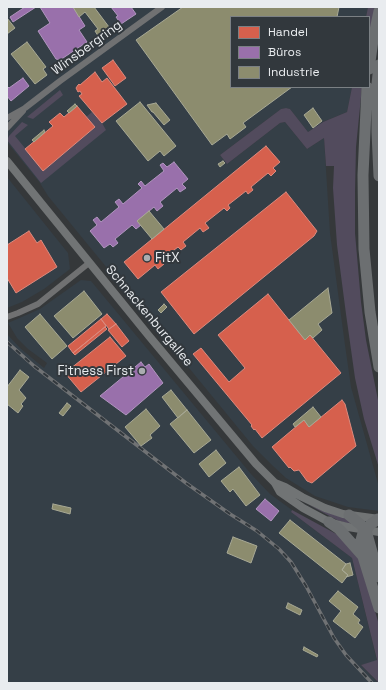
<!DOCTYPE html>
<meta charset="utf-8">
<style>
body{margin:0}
#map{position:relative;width:386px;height:690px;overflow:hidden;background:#35383a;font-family:"Space Grotesk",sans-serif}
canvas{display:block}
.frame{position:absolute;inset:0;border:8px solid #e9ecef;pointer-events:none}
.legend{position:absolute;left:230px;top:16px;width:140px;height:72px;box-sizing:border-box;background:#32383d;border:1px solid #7b8084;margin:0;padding:5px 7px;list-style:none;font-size:12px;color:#e9ecef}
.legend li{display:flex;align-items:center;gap:8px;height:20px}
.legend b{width:20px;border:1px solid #7b8084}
</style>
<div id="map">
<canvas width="386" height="690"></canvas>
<div class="frame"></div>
<ul class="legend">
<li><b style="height:11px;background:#d6604d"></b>Handel</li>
<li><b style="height:11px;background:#9970ab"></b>Büros</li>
<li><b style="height:11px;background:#8c8c6e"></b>Industrie</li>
</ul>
</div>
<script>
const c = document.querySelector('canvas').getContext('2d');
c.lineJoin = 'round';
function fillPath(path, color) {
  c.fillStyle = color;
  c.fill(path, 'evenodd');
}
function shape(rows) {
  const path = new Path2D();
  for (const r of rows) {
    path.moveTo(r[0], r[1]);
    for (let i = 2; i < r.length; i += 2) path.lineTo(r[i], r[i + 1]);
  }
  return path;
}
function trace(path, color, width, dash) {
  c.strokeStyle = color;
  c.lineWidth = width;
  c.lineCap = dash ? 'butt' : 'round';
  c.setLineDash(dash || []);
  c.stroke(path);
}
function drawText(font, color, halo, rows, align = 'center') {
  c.font = font + ' "Space Grotesk",sans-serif';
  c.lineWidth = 4;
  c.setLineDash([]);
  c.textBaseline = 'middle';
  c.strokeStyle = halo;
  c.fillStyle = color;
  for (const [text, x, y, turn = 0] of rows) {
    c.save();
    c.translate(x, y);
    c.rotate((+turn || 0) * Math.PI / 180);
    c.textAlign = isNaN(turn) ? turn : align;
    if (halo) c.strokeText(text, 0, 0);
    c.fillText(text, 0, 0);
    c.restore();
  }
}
fillPath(shape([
 [7,7,368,7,366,17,231,17,231,87,352,87,347,112,323,122,308,132,290,109,286,108,281,109,220,155,227,164,280,123,285,122,307,149,324,138,330,233,345,345,351,387,379,487,379,511,348,507,315,496,286,478,273,466,253,446,48,196,40,183,7,142],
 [7,177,68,253,70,269,44,289,22,302,7,308],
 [81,280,91,281,251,474,270,494,292,510,291,512,352,558,377,661,361,665,378,683,7,683,7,334,20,348,44,368,47,363,28,349,17,338,8,323,40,309]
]), '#353f47');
fillPath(shape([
 [368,7,375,7,369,38,369,17,366,17],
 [352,87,362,87,356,147,355,192,355,233,361,302,366,340,379,405,379,468,364,419,355,378,346,314,337,245,333,188,334,166,326,166,324,138,307,149,285,122,280,123,227,164,220,155,281,109,286,108,290,109,308,132,323,122,347,112],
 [60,90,63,95,33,119,27,117],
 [92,112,102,123,106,130,41,183,7,140,9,136,22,122,28,125,15,136,43,170,94,128,86,117],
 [309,505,326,512,342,517,354,522,349,524,337,520],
 [292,510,340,536,357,556,363,569,379,625,379,683,361,665,377,660,352,558,291,512]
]), '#524b5d');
const shops = shape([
 [113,60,126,78,115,86,102,68,113,60],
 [95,72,102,82,107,78,127,104,102,123,79,96,82,94,80,91,78,92,76,88,78,85,79,84,80,85,95,72],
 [77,106,95,127,43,171,25,149,53,126,49,122,60,113,64,117,77,106],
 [266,146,280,162,273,168,276,171,271,176,268,173,251,187,253,190,248,194,246,191,228,205,230,208,227,211,224,208,205,223,209,228,203,232,200,228,183,242,186,246,181,250,178,247,161,260,164,264,158,269,155,265,138,279,124,262,266,146],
 [286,192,317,231,314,236,194,334,161,292,286,192],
 [29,231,37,243,41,240,57,267,16,293,7,278,7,245,29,231],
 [268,294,305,340,310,335,341,373,262,438,255,429,254,430,251,426,252,425,193,354,201,348,229,382,245,368,218,335,268,294],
 [107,314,116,324,109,329,101,319,107,314],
 [101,319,106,326,73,353,68,346,101,319],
 [116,324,129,341,122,347,108,330,116,324],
 [105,327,107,329,75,355,73,353,105,327],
 [110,337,126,356,81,392,65,373,110,337],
 [342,400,345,404,356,446,312,483,307,481,299,470,294,471,290,467,289,468,272,447,304,420,309,427,342,400]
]);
fillPath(shops, '#d6604d');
trace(shops, '#dc8a7e', 1);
const offices = shape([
 [25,7,36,7,13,22,10,17,25,7],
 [40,7,73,7,85,26,79,30,87,42,60,60,56,59,38,31,50,23,40,7],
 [111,7,131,7,136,14,121,24,116,17,118,16,111,7],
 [23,78,29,86,11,101,7,96,7,86,9,88,23,78],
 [174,162,188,179,182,184,186,188,180,192,177,188,160,202,163,206,157,211,154,207,137,221,141,225,136,229,132,225,115,239,118,243,113,247,110,244,104,248,90,231,97,225,93,220,97,217,101,222,119,207,115,202,119,199,123,204,142,188,138,184,141,181,145,186,164,171,160,165,163,163,167,167,174,162],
 [141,362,145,367,149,364,163,383,126,415,100,396,141,362],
 [265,499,279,511,271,521,256,509,265,499]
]);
fillPath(offices, '#9970ab');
trace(offices, '#b195bf', 1);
const industry = shape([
 [73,7,94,7,112,31,100,39,95,31,98,29,85,12,79,17,73,7],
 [183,7,339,7,337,17,231,17,231,87,292,87,243,123,246,127,230,139,227,134,212,145,136,40,183,7],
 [7,18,15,28,7,34,7,18],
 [27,42,46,67,43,69,47,75,35,84,11,54,27,42],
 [140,102,176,146,164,156,160,151,148,161,116,121,140,102],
 [156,103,170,120,164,125,153,112,152,112,147,105,156,103],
 [75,104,77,106,69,113,67,111,75,104],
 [313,108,322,121,313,128,304,115,313,108],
 [44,130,45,132,34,142,32,140,44,130],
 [223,161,225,163,220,167,218,164,223,161],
 [149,211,164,229,152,239,137,221,149,211],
 [328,288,332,313,318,324,322,330,313,338,310,335,305,340,289,320,328,288],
 [84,291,102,314,73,338,54,316,84,291],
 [164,304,167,307,161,313,158,310,164,304],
 [40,314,67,346,52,359,25,327,40,314],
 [20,370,29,377,19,390,26,398,21,404,23,406,18,413,7,404,7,387,20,370],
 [171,390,187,410,178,418,162,397,171,390],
 [67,403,71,406,63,416,59,413,67,403],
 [313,407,321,417,309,427,304,420,295,427,293,424,313,407],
 [146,409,160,426,150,435,152,438,141,446,125,427,146,409],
 [187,410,211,440,194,453,170,424,187,410],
 [216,450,226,463,209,477,199,464,216,450],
 [239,467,260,495,246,506,233,489,230,492,221,481,239,467],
 [53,504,71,508,70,514,52,509,53,504],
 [290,520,346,564,342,570,348,575,342,583,279,533,290,520],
 [233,537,257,546,251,563,227,553,233,537],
 [350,563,353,575,346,577,348,575,342,570,346,564,350,563],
 [338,591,358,607,353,614,360,620,358,623,363,627,355,638,333,621,341,611,329,601,338,591],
 [288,603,302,610,300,615,286,608,288,603],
 [304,647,318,655,317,657,303,650,304,647]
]);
fillPath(industry, '#8c8c6e');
trace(industry, '#a8a995', 1);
trace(shape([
 [7,118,25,108,60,81,162,7],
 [7,128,23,111],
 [7,317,18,313,38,304,89,263]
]), '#707172', 6);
trace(shape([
 [7,161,149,336,256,464,275,483,280,492,303,508,329,522,348,527,379,532],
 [275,483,285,487,302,497,325,508,343,514,379,519]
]), '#717475', 8);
trace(shape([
 [379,65,377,84,377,132,379,176],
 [369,69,373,40,379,11],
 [367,87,363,175,364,249,370,312,379,367],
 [349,515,361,525,367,534,379,577],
 [378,519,371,524,363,533,361,540,360,547,379,608],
 [329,522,339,529,362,555]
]), '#6c6f71', 11);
const rail = shape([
 [7,342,34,366,186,483,230,514,257,531,279,549,291,562,306,586,334,638,346,655,372,683]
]);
trace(rail, '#707274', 3.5);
trace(rail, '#32383d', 2, [6]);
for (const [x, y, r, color] of [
 [147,258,4,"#aaadb0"],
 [142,371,4,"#aaadb0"]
]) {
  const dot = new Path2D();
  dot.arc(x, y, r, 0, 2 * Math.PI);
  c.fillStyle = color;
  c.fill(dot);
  trace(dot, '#32383d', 1.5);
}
drawText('13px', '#e9ecef', '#32383d', [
 ["Winsbergring",87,48,-36],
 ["Schnackenburgallee",149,316,50]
]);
drawText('13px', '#e9ecef', '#32383d', [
 ["FitX",155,258],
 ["Fitness First",134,371,"right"]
], 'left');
</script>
